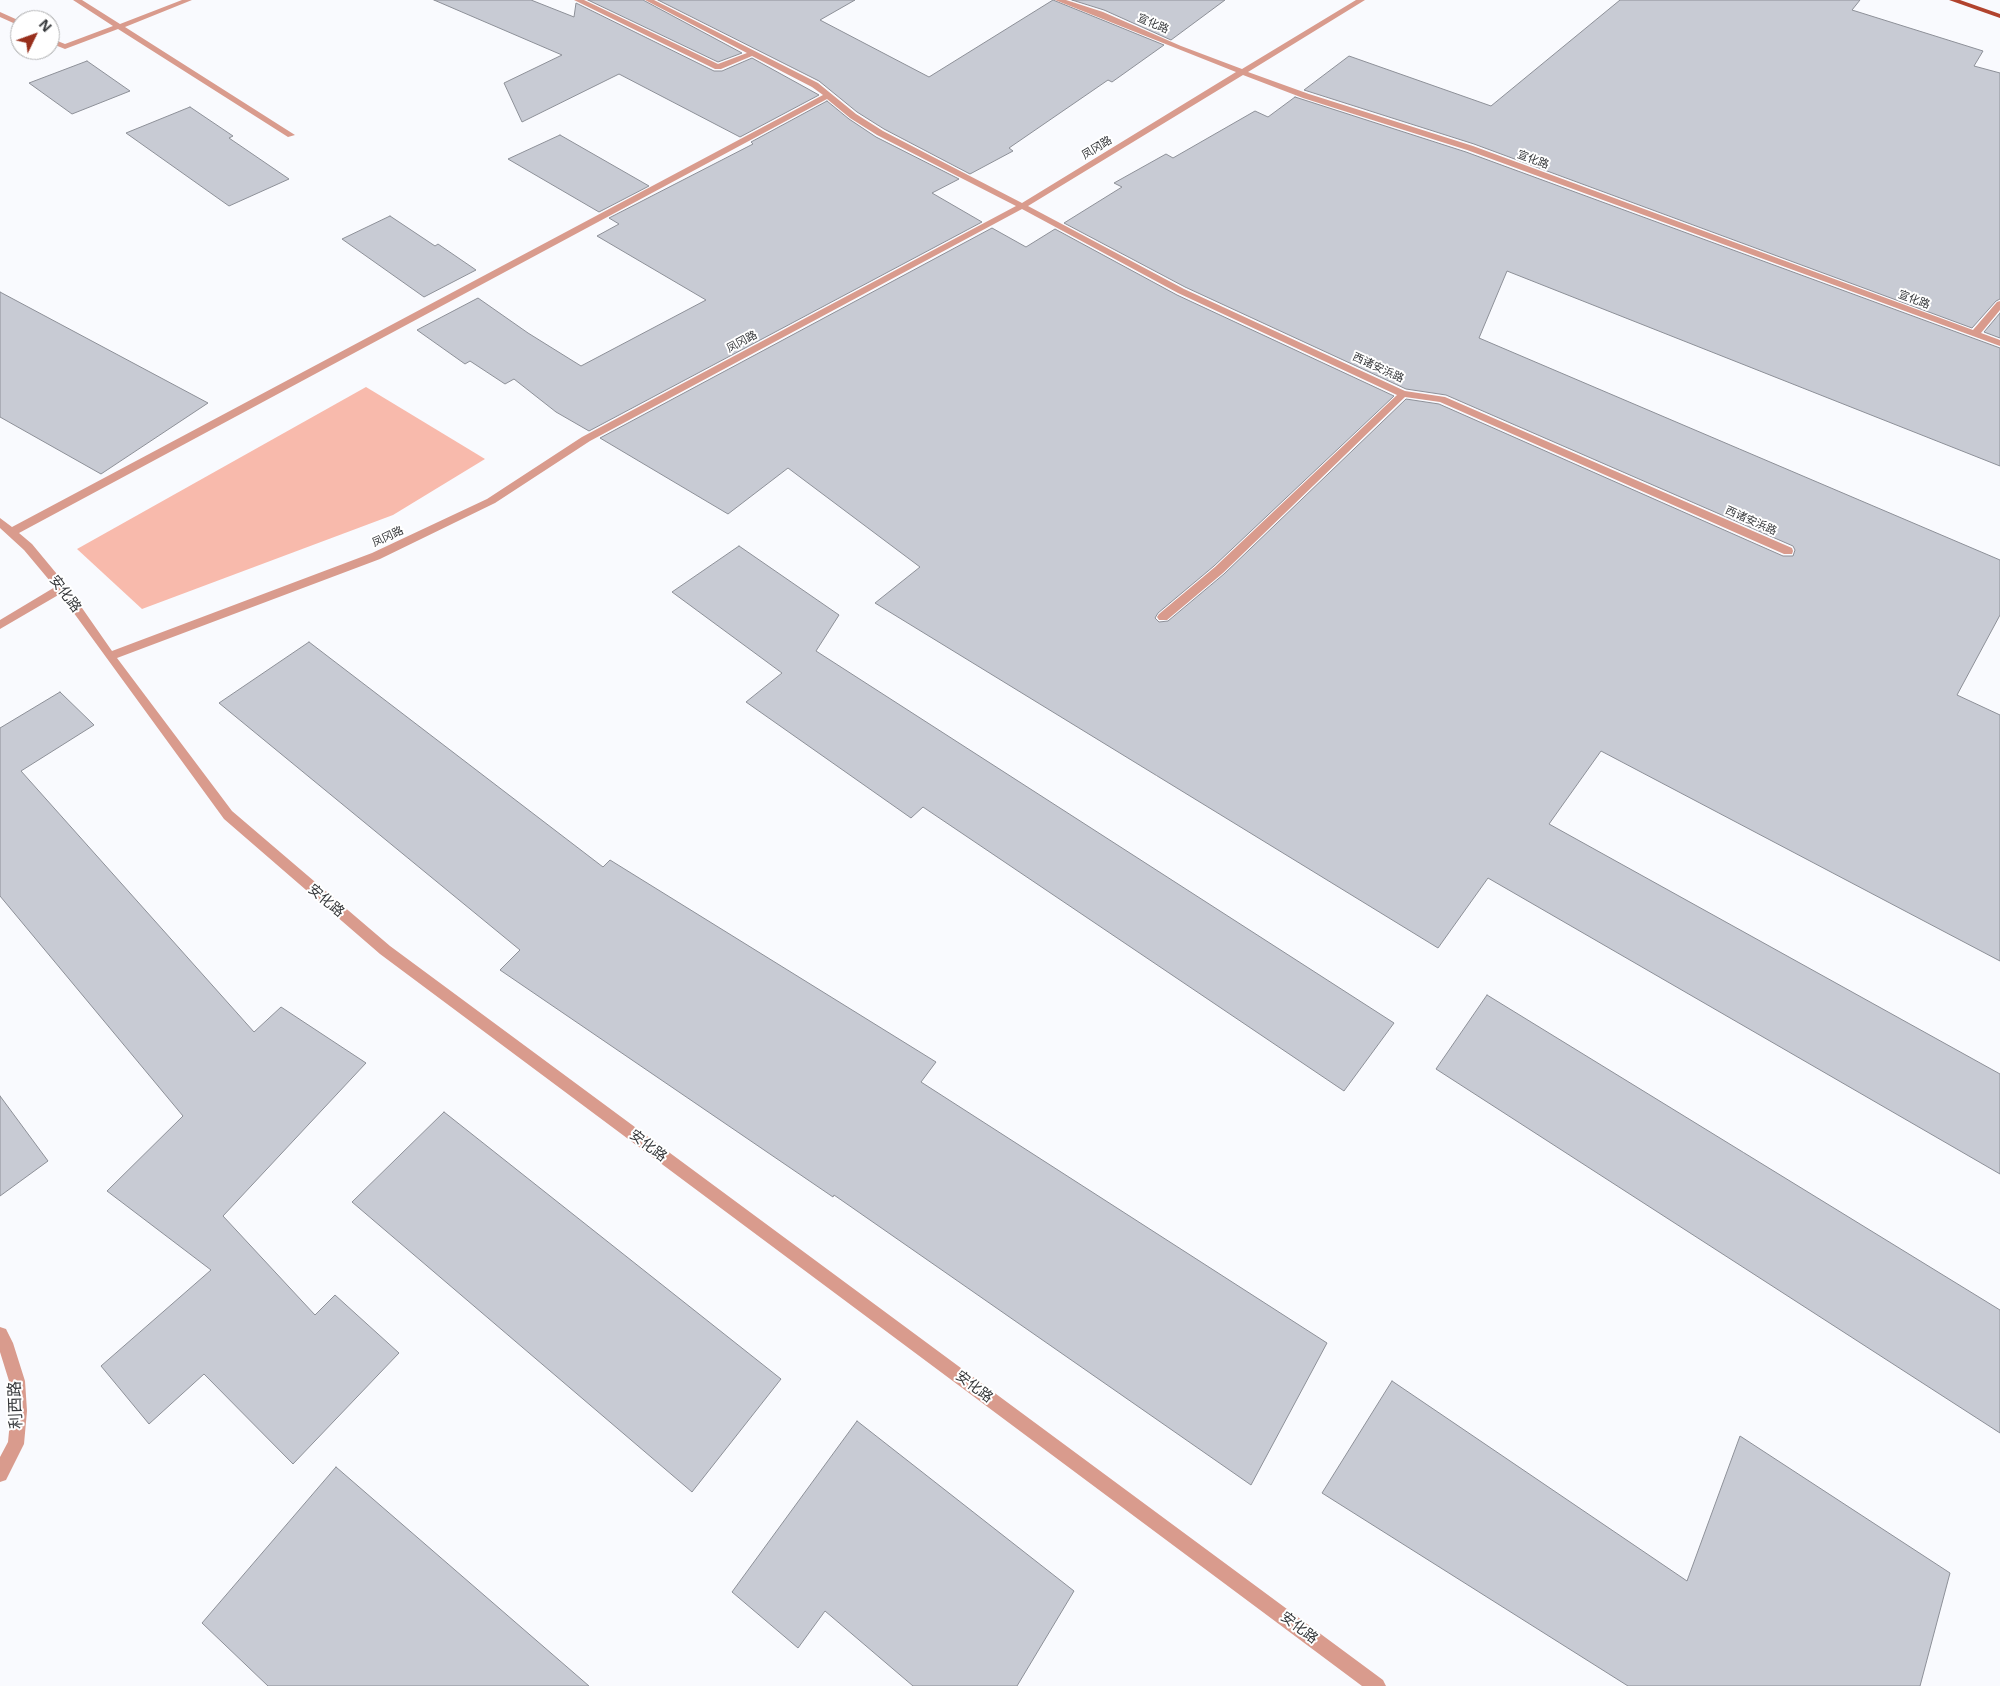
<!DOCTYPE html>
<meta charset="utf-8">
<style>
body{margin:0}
#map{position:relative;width:2000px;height:1686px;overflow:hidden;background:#f9fafe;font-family:"Open Sans",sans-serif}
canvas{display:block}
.north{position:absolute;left:10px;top:10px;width:50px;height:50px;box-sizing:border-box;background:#fff;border:1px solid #aeafb0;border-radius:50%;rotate:48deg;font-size:14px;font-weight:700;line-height:20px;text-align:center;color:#35373a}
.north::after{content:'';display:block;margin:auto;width:18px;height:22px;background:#982f1c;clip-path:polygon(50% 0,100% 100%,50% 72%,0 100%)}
</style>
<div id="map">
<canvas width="2000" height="1686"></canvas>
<div class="north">N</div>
</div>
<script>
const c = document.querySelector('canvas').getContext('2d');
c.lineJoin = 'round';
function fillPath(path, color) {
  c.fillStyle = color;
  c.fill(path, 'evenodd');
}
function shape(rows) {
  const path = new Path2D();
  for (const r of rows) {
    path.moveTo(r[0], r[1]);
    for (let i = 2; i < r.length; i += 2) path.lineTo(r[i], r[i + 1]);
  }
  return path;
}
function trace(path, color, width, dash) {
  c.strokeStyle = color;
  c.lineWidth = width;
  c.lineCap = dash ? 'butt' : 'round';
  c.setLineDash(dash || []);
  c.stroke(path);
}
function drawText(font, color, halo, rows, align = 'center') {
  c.font = font + ' "Open Sans","Noto Sans SC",sans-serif';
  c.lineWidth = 4;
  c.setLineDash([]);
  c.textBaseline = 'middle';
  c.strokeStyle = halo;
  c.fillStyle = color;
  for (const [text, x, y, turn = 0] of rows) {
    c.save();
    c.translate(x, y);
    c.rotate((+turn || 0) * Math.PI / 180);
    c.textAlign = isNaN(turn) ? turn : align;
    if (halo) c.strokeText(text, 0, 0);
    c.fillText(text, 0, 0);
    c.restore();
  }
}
fillPath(shape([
 [366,387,485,459,393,515,142,609,77,549]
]), '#f8baac');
const building = shape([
 [434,0,531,0,574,17,576,3,714,71,722,71,752,58,819,95,740,137,619,74,522,122,504,83,562,55,434,0],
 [588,0,643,0,742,53,718,62,588,0],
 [658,0,855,0,820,20,929,77,1053,0,1164,45,1112,82,1108,80,1009,148,1013,151,970,174,884,129,857,112,819,81,658,0],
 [1072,0,1225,0,1171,40,1104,10,1072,0],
 [1620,0,1860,0,1852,10,1983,51,1974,66,2000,73,2000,299,1996,301,1972,328,1474,144,1304,90,1349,56,1491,106,1620,0],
 [87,61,130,91,72,114,29,83,87,61],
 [1295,97,1466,152,2000,348,2000,466,1507,271,1479,338,2000,560,2000,615,1957,695,2000,715,2000,961,1601,751,1549,824,2000,1074,2000,1174,1488,878,1438,948,875,603,920,567,788,468,728,514,600,438,992,228,1026,247,1055,229,1177,295,1394,396,1214,566,1158,613,1155,618,1159,622,1168,621,1224,574,1406,399,1439,404,1783,556,1793,556,1795,550,1793,546,1446,395,1406,389,1185,287,1064,223,1122,187,1114,183,1166,154,1173,158,1255,111,1268,117,1295,97],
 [827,101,849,119,876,137,959,179,932,193,982,222,589,431,556,412,514,379,505,384,470,361,465,364,417,330,478,298,528,333,581,366,706,300,597,236,619,224,609,218,753,144,751,142,827,101],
 [190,107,233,136,229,138,289,179,229,206,126,133,190,107],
 [560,135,649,186,599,212,508,159,560,135],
 [390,216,435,246,438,244,476,270,424,297,342,239,390,216],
 [0,292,208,403,101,474,0,417,0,292],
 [2000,313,2000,338,1984,332,2000,313],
 [739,546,839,615,816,651,1394,1023,1344,1091,923,807,911,818,746,702,782,673,672,592,739,546],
 [309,642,603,867,610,860,936,1062,921,1082,1327,1343,1251,1485,834,1195,833,1197,500,970,520,950,219,703,309,642],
 [60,692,94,725,21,771,254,1032,281,1007,366,1063,223,1216,315,1315,335,1295,399,1353,293,1464,204,1374,149,1424,101,1366,211,1270,107,1191,183,1116,0,896,0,728,60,692],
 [1487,995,2000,1310,2000,1433,1436,1069,1487,995],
 [0,1096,48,1161,0,1196,0,1096],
 [444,1112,781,1379,692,1492,352,1202,444,1112],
 [1392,1381,1687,1581,1740,1436,1950,1573,1920,1686,1628,1686,1322,1493,1392,1381],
 [857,1421,1074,1591,1017,1686,913,1686,825,1611,798,1648,732,1592,857,1421],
 [336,1467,589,1686,268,1686,202,1623,336,1467]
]);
fillPath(building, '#c8cbd4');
trace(building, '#8d9098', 1);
fillPath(shape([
 [73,0,82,0,120,24,182,0,192,0,125,27,295,135,288,137,118,29,65,49,50,43,50,38,65,44,113,26,73,0],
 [574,0,584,0,718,64,747,53,645,0,654,0,818,83,856,114,883,131,1022,203,1236,72,1055,0,1066,0,1103,12,1181,46,1242,69,1356,0,1365,0,1248,72,1309,94,1473,146,1973,330,1997,302,2000,301,2000,310,1981,333,2000,340,2000,346,1467,150,1303,98,1243,75,1028,206,1184,289,1405,391,1445,397,1792,548,1793,551,1792,554,1784,554,1440,402,1405,397,1223,573,1167,620,1159,620,1157,617,1159,614,1215,567,1397,395,1178,293,1022,209,590,441,495,503,380,559,117,658,232,811,390,946,1383,1680,1386,1686,1362,1686,380,954,224,819,60,594,0,629,0,620,55,587,24,550,0,528,0,518,12,527,823,95,812,87,752,56,721,69,715,69,574,0],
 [827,99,850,118,877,135,1016,206,582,437,487,499,372,553,112,651,66,585,32,544,19,533,827,99],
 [0,12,20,21,20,26,0,17,0,12],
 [0,1327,6,1329,13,1343,25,1381,27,1411,24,1444,6,1480,0,1482,0,1457,8,1442,11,1411,9,1381,0,1352,0,1327]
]), '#d99b8d');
fillPath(shape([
 [1949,0,1960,0,2000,14,2000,18,1949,0]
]), '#b1432e');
drawText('11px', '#35373a', '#fff', [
 ["宣化路",1153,24,23],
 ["凤冈路",1097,148,-31],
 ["宣化路",1533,160,20],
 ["宣化路",1914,300,20],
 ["凤冈路",742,342,-28],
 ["西诸安浜路",1378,368,25],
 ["西诸安浜路",1751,521,24],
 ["凤冈路",388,537,-25]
]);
drawText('14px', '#35373a', '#fff', [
 ["安化路",65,594,53],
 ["安化路",326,901,40],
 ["安化路",648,1146,37],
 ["安化路",974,1387,37],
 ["安化路",1299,1628,37]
]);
drawText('16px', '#35373a', '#fff', [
 ["利西路",16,1405,-92]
]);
</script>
